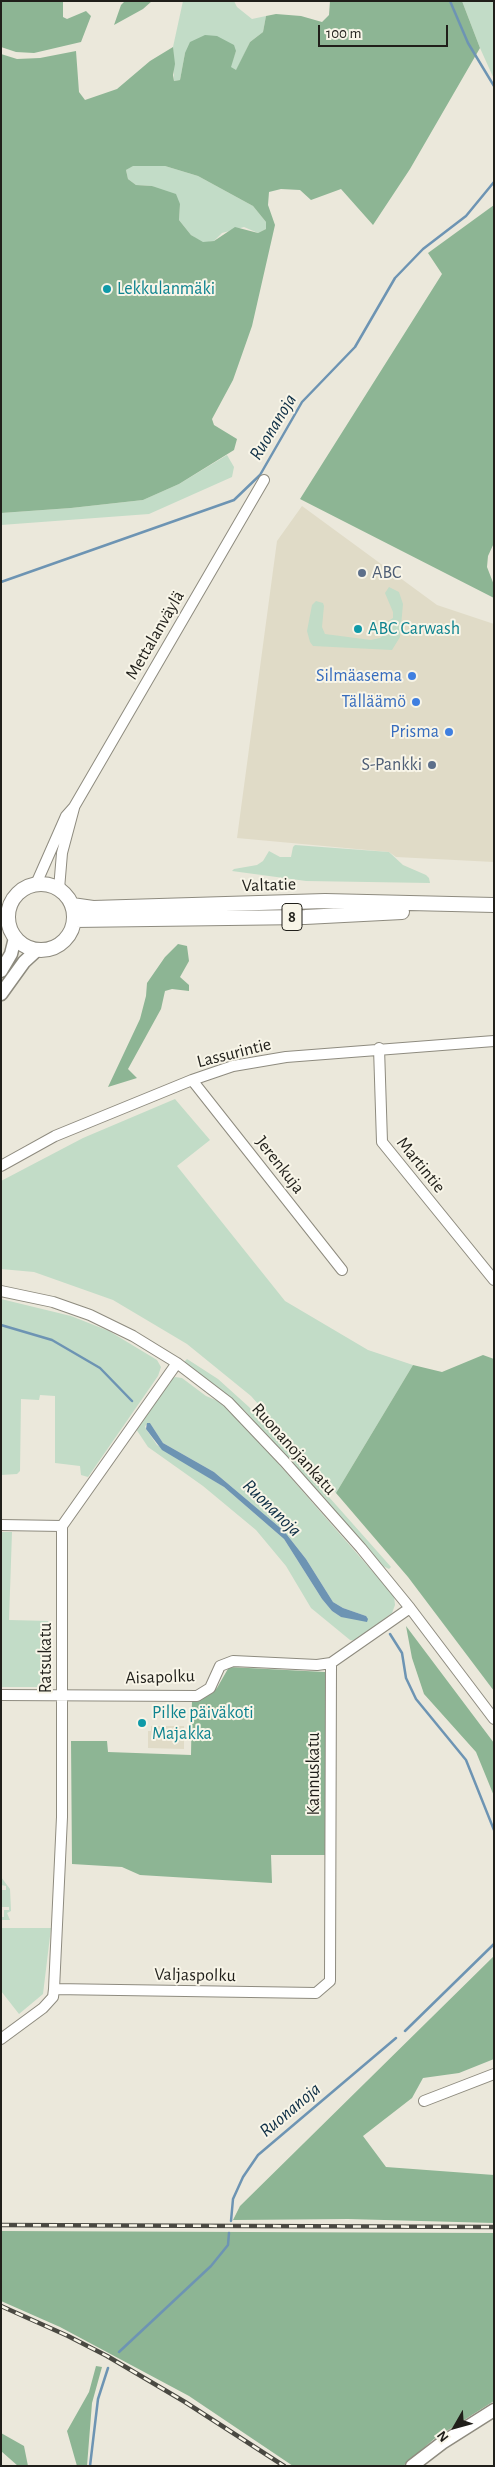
<!DOCTYPE html>
<meta charset="utf-8">
<style>
body{margin:0}
#map{position:relative;width:495px;height:2467px;overflow:hidden;background:#ebe8db;font-family:"Alegreya Sans",sans-serif}
canvas{display:block}
.frame{position:absolute;inset:0;border:2px solid #201f1a;pointer-events:none}
.north{position:absolute;left:430px;top:2402px;width:50px;height:50px;-webkit-text-stroke:4px #f8f5e8;paint-order:stroke;rotate:232deg;font-size:14px;font-weight:700;line-height:20px;text-align:center;color:#201f1a}
.north::after{content:'';display:block;margin:auto;width:18px;height:22px;background:#201f1a;clip-path:polygon(50% 0,100% 100%,50% 72%,0 100%)}
.scale{position:absolute;left:318px;top:25px;width:130px;height:22px;box-sizing:border-box;border:2px solid #201f1a;border-top:0;padding-left:6px;font-size:15px;line-height:18px;white-space:nowrap;color:#201f1a;-webkit-text-stroke:4px #f8f5e8;paint-order:stroke}
</style>
<div id="map">
<canvas width="495" height="2467"></canvas>
<div class="frame"></div>
<div class="north">N</div>
<div class="scale">100 m</div>
</div>
<script>
const c = document.querySelector('canvas').getContext('2d');
c.lineJoin = 'round';
function fillPath(path, color) {
  c.fillStyle = color;
  c.fill(path, 'evenodd');
}
function shape(rows) {
  const path = new Path2D();
  for (const r of rows) {
    if (r.length === 3) {
      path.moveTo(r[0] + r[2], r[1]);
      path.arc(r[0], r[1], r[2], 0, 2 * Math.PI);
      continue;
    }
    path.moveTo(r[0], r[1]);
    for (let i = 2; i < r.length; i += 2) path.lineTo(r[i], r[i + 1]);
  }
  return path;
}
function trace(path, color, width, dash) {
  c.strokeStyle = color;
  c.lineWidth = width;
  c.lineCap = dash ? 'butt' : 'round';
  c.setLineDash(dash || []);
  c.stroke(path);
}
function drawText(font, color, halo, rows, align = 'center') {
  c.font = font + ' "Alegreya Sans",sans-serif';
  c.lineWidth = 4;
  c.setLineDash([]);
  c.textBaseline = 'middle';
  c.strokeStyle = halo;
  c.fillStyle = color;
  for (const [text, x, y, turn = 0] of rows) {
    c.save();
    c.translate(x, y);
    c.rotate((+turn || 0) * Math.PI / 180);
    c.textAlign = isNaN(turn) ? turn : align;
    if (halo) c.strokeText(text, 0, 0);
    c.fillText(text, 0, 0);
    c.restore();
  }
}
fillPath(shape([
 [302,506,437,605,494,624,494,862,396,857,389,852,237,838,277,541],
 [151,1726,184,1726,184,1749,148,1748,148,1731,151,1731]
]), '#e0dbc7');
fillPath(shape([
 [183,1,234,1,237,7,252,19,266,16,263,32,250,42,236,71,230,67,236,51,185,53,180,80,174,81,173,47],
 [462,1,494,1,494,79,480,48],
 [132,166,165,166,198,176,253,206,266,222,266,229,258,233,244,227,222,233,214,241,203,243,191,235,179,220,180,204,152,186,136,185,128,179,126,170],
 [227,455,234,467,232,477,149,514,1,525,1,513,71,508,143,500,179,484],
 [389,587,399,592,403,604,400,637,392,650,313,646,310,642,307,631,312,605,316,601,323,603,324,606,322,627,325,634,371,640,380,638,384,635,385,623,393,618,393,612,385,593],
 [295,845,389,852,403,865,426,875,429,878,430,883,306,881,232,871,234,869,257,865,263,861,269,851,280,857,291,857,293,847],
 [175,1099,210,1140,177,1166,285,1301,368,1350,413,1365,336,1493,251,1396,187,1344,113,1300,34,1272,1,1269,1,1181,83,1138],
 [1,1299,71,1316,109,1331,157,1360,161,1367,158,1376,88,1477,81,1475,80,1466,55,1463,55,1396,40,1395,39,1400,21,1399,20,1471,17,1474,1,1475],
 [187,1359,218,1379,249,1407,384,1559,391,1567,389,1569,379,1564,245,1411,184,1362],
 [175,1377,182,1378,206,1396,218,1401,242,1422,394,1596,395,1605,392,1613,355,1641,350,1640,311,1608,286,1566,256,1530,203,1486,148,1447,136,1429,171,1380],
 [150,1423,163,1443,214,1472,284,1531,306,1559,333,1602,343,1608,366,1616,341,1617,332,1611,322,1599,284,1539,224,1487,157,1445,146,1429,145,1426],
 [1,1532,12,1532,9,1620,50,1621,47,1687,1,1687],
 [1,1877,10,1889,11,1911,7,1913,10,1920,1,1920,1,1917,4,1917,4,1910,9,1910,9,1907,1,1907,1,1890,6,1890,6,1886,1,1885],
 [1,1928,51,1928,43,1994,19,2014,1,1991]
]), '#c2dcc7');
fillPath(shape([
 [1,1,63,1,63,17,67,19,86,11,91,16,81,42,34,53,16,52,1,47],
 [125,1,152,1,143,9,114,25,121,5],
 [330,1,462,1,480,48,410,169,373,225,341,189,311,200,300,190,281,189,269,192,268,205,275,225,252,326,233,380,212,419,214,425,237,439,234,450,179,484,143,500,71,508,1,513,1,54,17,59,40,58,76,51,79,92,85,100,117,89,150,61,173,47,175,64,173,75,174,81,180,80,185,53,190,42,205,35,217,36,234,45,236,51,231,67,236,70,250,42,263,32,266,16,276,14,301,16,322,22,329,15],
 [133,166,165,166,198,176,253,206,266,222,266,229,258,233,235,227,214,241,203,242,191,235,179,220,180,204,176,194,152,186,136,185,128,179,126,170],
 [494,205,494,543,488,556,487,567,494,585,494,598,300,499,442,274,428,253],
 [178,944,187,946,189,961,180,977,189,985,189,991,172,989,165,991,161,1009,128,1069,137,1078,108,1087,140,1019,146,996,147,983,165,957],
 [483,1355,494,1359,494,1691,408,1577,336,1493,413,1365,442,1372],
 [406,1626,494,1743,494,1796,476,1752,424,1694,412,1658],
 [229,1667,325,1672,326,1855,271,1855,272,1883,140,1875,122,1867,72,1864,71,1741,107,1741,108,1752,191,1755,192,1699,201,1699,217,1688],
 [494,1956,494,2059,459,2073,423,2078,412,2098,363,2136,386,2167,494,2175,494,2223,348,2219,233,2220,240,2206],
 [1,2231,494,2233,494,2401,434,2439,403,2466,293,2466,189,2396,60,2327,1,2301],
 [96,2366,102,2367,92,2403,87,2466,77,2466,67,2431,89,2392],
 [1,2433,24,2446,28,2466,18,2466,1,2451]
]), '#8db594');
fillPath(shape([
 [147,1423,150,1423,163,1443,214,1472,284,1531,306,1559,333,1602,343,1608,366,1616,368,1619,367,1622,341,1617,332,1611,322,1599,284,1539,224,1487,162,1450,146,1429]
]), '#6d94b3');
trace(shape([
 [450,1,468,43,494,86],
 [1,582,234,500,260,475,302,402,355,347,395,278,423,249,466,216,494,182],
 [1,1325,52,1340,100,1368,132,1401],
 [390,1634,402,1653,406,1678,416,1699,466,1760,494,1830],
 [405,2031,494,1944],
 [231,2221,233,2199,243,2177,258,2155,396,2038],
 [119,2352,211,2266,228,2245,229,2233],
 [90,2466,98,2399,108,2368]
]), '#6d94b3', 2.5);
const minor = shape([
 [36,884,66,816,74,807,264,480],
 [59,889,62,853,74,808],
 [379,1048,382,1142,494,1280],
 [192,1080,342,1270],
 [1,1166,55,1136,192,1080,233,1066,286,1057,494,1041],
 [1,1291,53,1302,90,1315,133,1336,177,1363,228,1402,284,1461,361,1548,410,1608,494,1719],
 [1,1525,62,1526],
 [1,1695,197,1696,210,1688,220,1666,233,1661,317,1665,331,1663],
 [54,1989,316,1993,330,1981,331,1663,410,1608],
 [1,2039,43,2008,53,1997,54,1989,62,1817,62,1526,177,1363],
 [424,2101,494,2074]
]);
const major = shape([
 [1,971,11,954,15,938],
 [1,994,24,962,37,950],
 [412,2466,442,2443,494,2410]
]);
const highway = shape([
 [41,917,33],
 [72,905,93,908,325,901,494,905],
 [74,920,305,917,402,912]
]);
trace(minor, '#8e8b7f', 12);
trace(major, '#8e8b7f', 15);
trace(highway, '#8e8b7f', 16);
trace(minor, '#fff', 10);
trace(major, '#fff', 12);
trace(highway, '#fff', 14);
const rail = shape([
 [1,2225,494,2227],
 [1,2306,68,2336,107,2356,185,2402,284,2466]
]);
trace(rail, '#4a4942', 4.5);
trace(rail, '#f8f5e8', 2.5, [8]);
for (const [x, y, r, color] of [
 [107,289,5,"#0f9aa8"],
 [362,573,5,"#5c6f8a"],
 [358,629,5,"#0f9aa8"],
 [412,676,5,"#3f7fe0"],
 [416,702,5,"#3f7fe0"],
 [449,732,5,"#3f7fe0"],
 [432,765,5,"#5c6f8a"],
 [142,1723,5,"#0f9aa8"]
]) {
  const dot = new Path2D();
  dot.arc(x, y, r, 0, 2 * Math.PI);
  c.fillStyle = color;
  c.fill(dot);
  trace(dot, '#f8f5e8', 2);
}
for (const [x, y, w] of [
 [292,917,20]
]) {
  const box = new Path2D();
  box.roundRect(x - w / 2, y - 13.5, w, 27, 4);
  c.fillStyle = '#f8f5e8';
  c.fill(box);
  trace(box, '#201f1a', 1);
}
drawText('bold 16px', '#201f1a', null, [
 ["8",292,917]
]);
drawText('18px', '#0d838f', '#f8f5e8', [
 ["Lekkulanmäki",117,289],
 ["ABC Carwash",368,629],
 ["Pilke päiväkoti",152,1713],
 ["Majakka",152,1734]
], 'left');
drawText('18px', '#4e5e75', '#f8f5e8', [
 ["ABC",372,573],
 ["S-Pankki",422,765,"right"]
], 'left');
drawText('18px', '#201f1a', '#f8f5e8', [
 ["Mettalanväylä",155,635,-60],
 ["Valtatie",269,885,-2],
 ["Lassurintie",234,1053,-14],
 ["Jerenkuja",280,1165,52],
 ["Martintie",421,1165,51],
 ["Ruonanojankatu",294,1449,48],
 ["Ratsukatu",46,1658,-90],
 ["Aisapolku",160,1677,-2],
 ["Kannuskatu",314,1774,-90],
 ["Valjaspolku",195,1975,1]
]);
drawText('18px', '#366cbe', '#f8f5e8', [
 ["Silmäasema",402,676],
 ["Tälläämö",406,702],
 ["Prisma",439,732]
], 'right');
drawText('italic 19px', '#0d2e45', '#f8f5e8', [
 ["Ruonanoja",273,427,-59],
 ["Ruonanoja",272,1508,44],
 ["Ruonanoja",290,2110,-40]
]);
</script>
